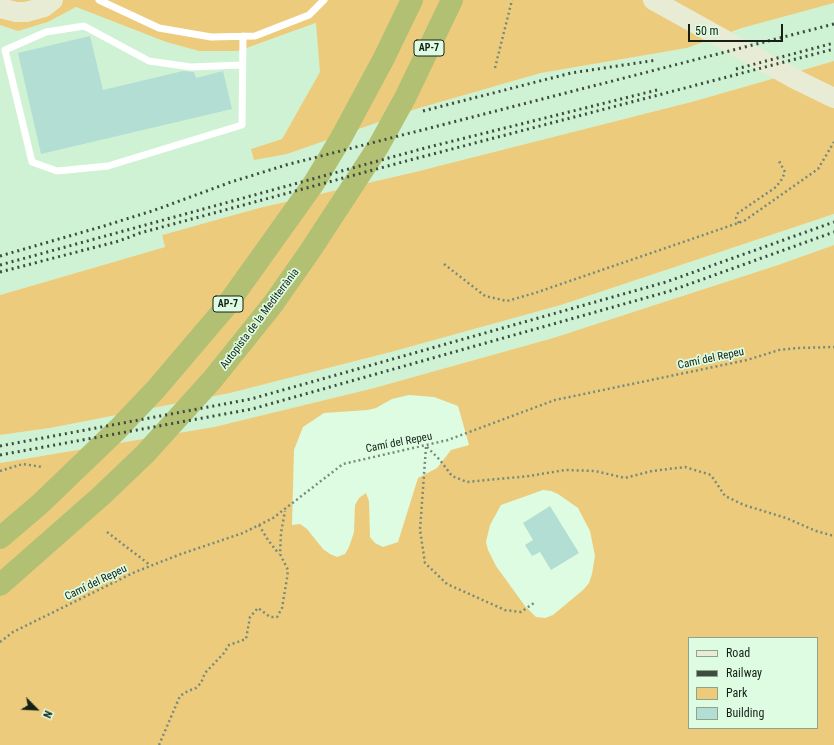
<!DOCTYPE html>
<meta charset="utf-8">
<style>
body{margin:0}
#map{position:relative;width:834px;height:745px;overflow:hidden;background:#defce2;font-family:"Roboto Condensed",sans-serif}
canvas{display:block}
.legend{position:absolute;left:688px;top:637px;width:130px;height:92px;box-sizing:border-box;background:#defce2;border:1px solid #8ea491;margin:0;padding:5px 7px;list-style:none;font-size:12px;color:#152017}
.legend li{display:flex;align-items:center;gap:8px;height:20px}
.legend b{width:20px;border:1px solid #8ea491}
.north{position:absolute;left:16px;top:689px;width:40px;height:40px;-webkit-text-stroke:3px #defce2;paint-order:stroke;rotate:114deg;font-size:11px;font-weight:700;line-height:16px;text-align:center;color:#152017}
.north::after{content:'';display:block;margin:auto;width:14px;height:18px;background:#152017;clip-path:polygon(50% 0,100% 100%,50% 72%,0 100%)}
.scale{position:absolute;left:688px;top:24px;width:95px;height:18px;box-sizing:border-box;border:2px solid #152017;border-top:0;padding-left:5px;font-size:12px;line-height:14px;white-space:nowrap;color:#152017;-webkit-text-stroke:3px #defce2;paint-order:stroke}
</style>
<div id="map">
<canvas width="834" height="745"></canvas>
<ul class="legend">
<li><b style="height:5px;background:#e8ecd5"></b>Road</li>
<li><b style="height:5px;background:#3d4c3f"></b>Railway</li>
<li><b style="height:11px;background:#edcb7d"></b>Park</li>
<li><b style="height:11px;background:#b3ded4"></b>Building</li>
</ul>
<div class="north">N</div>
<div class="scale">50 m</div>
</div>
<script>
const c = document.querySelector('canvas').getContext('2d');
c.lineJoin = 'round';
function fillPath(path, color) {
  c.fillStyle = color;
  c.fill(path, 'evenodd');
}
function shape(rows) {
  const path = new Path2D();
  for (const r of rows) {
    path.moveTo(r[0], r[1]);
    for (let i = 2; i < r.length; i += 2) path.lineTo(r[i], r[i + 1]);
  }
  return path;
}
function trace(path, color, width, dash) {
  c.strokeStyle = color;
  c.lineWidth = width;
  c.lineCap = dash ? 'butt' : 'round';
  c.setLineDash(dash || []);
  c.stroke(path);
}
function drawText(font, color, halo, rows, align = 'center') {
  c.font = font + ' "Roboto Condensed",sans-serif';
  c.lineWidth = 3.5;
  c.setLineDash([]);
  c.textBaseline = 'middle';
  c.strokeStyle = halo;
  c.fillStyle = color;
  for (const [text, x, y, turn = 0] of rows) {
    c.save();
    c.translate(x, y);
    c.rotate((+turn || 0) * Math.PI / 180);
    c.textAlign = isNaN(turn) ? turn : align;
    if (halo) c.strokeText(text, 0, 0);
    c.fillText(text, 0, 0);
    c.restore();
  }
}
fillPath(shape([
 [834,3,834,61,695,101,415,172,259,208,162,235,165,247,0,295,0,25,18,31,48,22,76,7,166,42,199,51,238,51,317,23,321,72,282,139,251,149,416,109,541,73,687,48,742,28],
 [834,214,834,245,778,265,553,338,374,388,214,427,0,463,0,435,50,428,230,393,391,352,561,305]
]), '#cef2d3');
fillPath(shape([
 [0,0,834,0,834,3,742,28,687,48,541,73,416,109,287,154,254,160,251,149,282,139,320,72,316,23,238,51,199,51,166,42,76,7,48,22,18,31,0,25],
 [834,61,834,214,561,305,391,352,230,393,50,428,0,435,0,295,165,247,162,235,259,208,415,172,695,101],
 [834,245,834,745,0,745,0,463,214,427,374,388,553,338,778,265],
 [409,395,434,397,458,406,469,445,451,450,437,468,418,478,398,542,383,547,375,543,370,537,369,501,366,493,359,498,355,505,354,532,349,547,345,554,337,557,330,554,323,549,307,529,300,524,292,525,294,450,303,427,324,413,368,410,376,408,392,399],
 [543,490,551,491,558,494,578,508,590,531,595,556,592,574,589,583,583,590,553,615,545,618,536,617,525,606,496,566,488,550,486,542,490,525,501,505],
 [689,638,817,638,817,728,689,728]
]), '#edcb7d');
fillPath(shape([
 [90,36,103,90,183,71,194,72,196,78,223,71,232,109,41,154,18,53],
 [550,506,579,553,551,570,540,552,532,556,525,545,533,540,523,523]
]), '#b3ded4');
trace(shape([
 [495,68,512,0],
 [739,223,736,218,738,213,776,187,782,179,785,172,779,161],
 [444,264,485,296,507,301,535,293,744,221,818,169,834,142],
 [426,447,420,530,425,563,447,584,505,610,521,612,534,603],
 [427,447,440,460,452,476,467,482,529,476,565,470,595,471,625,478,652,471,685,467,711,475,725,496,744,505,786,518,816,531,834,536],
 [0,471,23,464,43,467],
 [259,525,268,540,279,554],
 [107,532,150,565],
 [0,642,13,632,135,572,181,554,243,533,273,518,343,464,448,440,555,400,747,360,779,350,798,348,834,347],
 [159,745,180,696,188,691,196,688,201,683,205,673,224,653,229,645,246,639,250,617,258,608,270,617,277,617,282,608,287,578,288,570,280,554,281,533,285,511]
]), '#778b7a', 2.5, [2, 3]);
trace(shape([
 [99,0,159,28,211,37,255,36,309,15,324,0],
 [242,65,191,67,149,61,84,26,46,32,5,50,32,162,57,171,108,166,242,125,243,36]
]), '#fff', 7);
trace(shape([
 [653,0,795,79,834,98],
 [0,8,16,12,26,12,44,7,53,0]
]), '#e8ecd5', 20);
trace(shape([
 [0,538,40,504,118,429,156,389,224,309,314,183,341,138,384,58,412,0],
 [0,585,101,496,145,454,212,380,273,304,310,251,378,147,406,96,452,0]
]), '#b1c073', 22);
trace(shape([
 [736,69,834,43],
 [423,111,571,73,657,60],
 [0,256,104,226,155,210,231,182,286,165,834,24],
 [0,265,425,148,661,89],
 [0,272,119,241,140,233,410,160,834,49],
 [0,446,251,399,666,282,834,222],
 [0,455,252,409,670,291,834,232]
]), '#3d4c3f', 3, [2, 4]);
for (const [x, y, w] of [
 [429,48,30],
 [228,304,30]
]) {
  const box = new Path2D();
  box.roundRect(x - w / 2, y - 8, w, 16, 3);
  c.fillStyle = '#defce2';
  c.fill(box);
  trace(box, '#152017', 1);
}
drawText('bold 10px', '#152017', null, [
 ["AP-7",429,48],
 ["AP-7",228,304]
]);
drawText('11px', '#152017', '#defce2', [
 ["Autopista de la Mediterrània",260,319,-53],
 ["Camí del Repeu",711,359,-12],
 ["Camí del Repeu",399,443,-11],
 ["Camí del Repeu",96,583,-26]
]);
</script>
